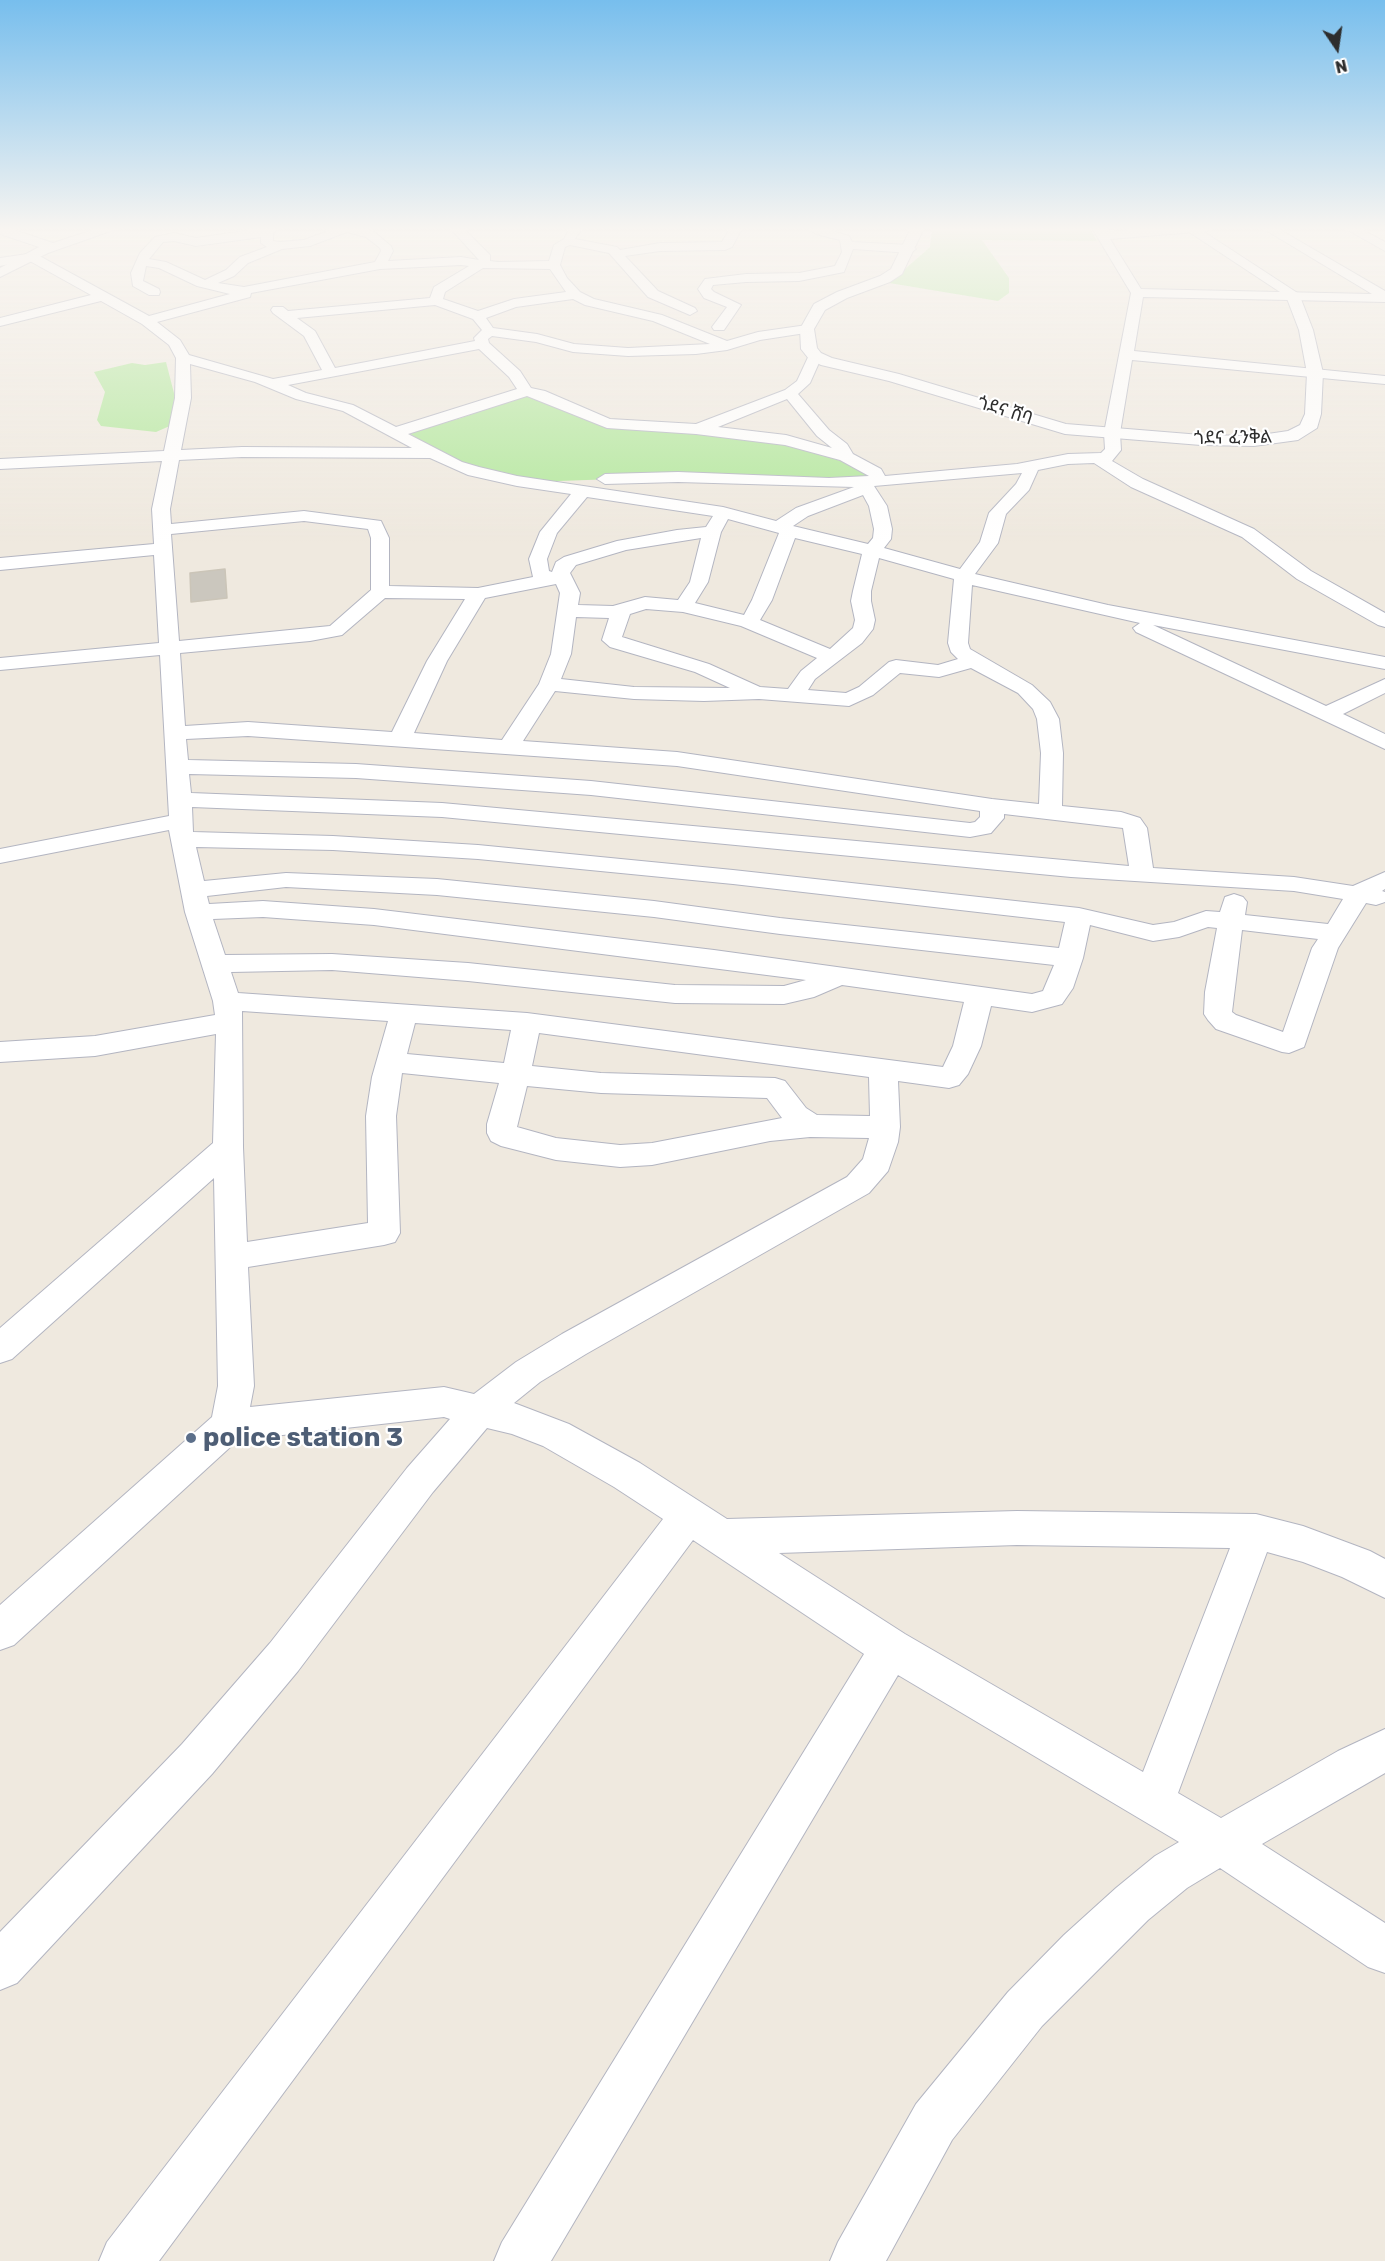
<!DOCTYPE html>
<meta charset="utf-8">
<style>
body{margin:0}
#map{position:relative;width:1385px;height:2261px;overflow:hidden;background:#efe9df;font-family:Rubik,sans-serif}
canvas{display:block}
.north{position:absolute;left:1307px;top:18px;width:60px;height:60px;-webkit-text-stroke:4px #fff;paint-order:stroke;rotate:167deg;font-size:16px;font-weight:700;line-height:24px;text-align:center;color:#2d2d2d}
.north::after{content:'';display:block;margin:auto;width:21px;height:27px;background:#2d2d2d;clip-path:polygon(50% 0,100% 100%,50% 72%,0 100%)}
</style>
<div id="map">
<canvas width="1385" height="2261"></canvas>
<div class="north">N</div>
</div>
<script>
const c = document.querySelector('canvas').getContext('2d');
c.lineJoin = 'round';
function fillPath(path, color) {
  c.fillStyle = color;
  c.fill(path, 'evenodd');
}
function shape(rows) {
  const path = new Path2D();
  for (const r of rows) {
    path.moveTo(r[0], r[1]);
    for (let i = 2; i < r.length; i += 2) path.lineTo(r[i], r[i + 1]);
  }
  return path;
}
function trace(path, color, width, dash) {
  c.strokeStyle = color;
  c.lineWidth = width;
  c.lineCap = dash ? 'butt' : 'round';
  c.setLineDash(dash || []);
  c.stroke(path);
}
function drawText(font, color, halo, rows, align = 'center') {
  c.font = font + ' Rubik,"Noto Sans Ethiopic",sans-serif';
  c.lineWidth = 4.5;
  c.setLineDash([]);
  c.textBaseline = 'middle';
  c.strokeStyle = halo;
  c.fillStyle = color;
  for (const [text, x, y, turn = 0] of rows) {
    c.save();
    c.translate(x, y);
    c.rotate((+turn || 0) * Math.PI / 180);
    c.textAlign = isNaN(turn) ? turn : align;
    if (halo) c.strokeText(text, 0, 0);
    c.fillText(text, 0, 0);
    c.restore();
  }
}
fillPath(shape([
 [932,228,1090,228,1097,241,982,240,1009,278,1009,293,998,301,889,283,930,247],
 [166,362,175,397,171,418,172,425,156,432,101,426,97,420,105,392,94,372,132,363,145,365],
 [531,396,607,427,709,433,792,446,841,461,871,477,871,481,672,477,530,482,466,469,407,432,461,418,514,399]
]), '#b1e79a');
const building = shape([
 [225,569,227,598,191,602,190,573,225,569]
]);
fillPath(building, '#cbc7be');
trace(building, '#cbc5b8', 1.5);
const street = shape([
 [265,228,278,228,273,234,273,241,280,242,304,240,336,228,360,228,374,232,391,246,393,251,388,261,461,257,479,260,450,228,463,228,490,255,490,261,498,262,549,261,554,245,564,239,570,228,582,228,575,239,617,247,620,250,660,243,722,242,730,228,742,228,732,247,725,250,660,251,625,256,658,291,695,308,697,311,690,315,648,297,609,253,570,245,565,247,560,265,567,278,580,292,594,299,662,315,727,341,758,332,807,325,814,329,812,332,760,340,727,350,696,354,628,356,573,352,536,342,492,336,488,339,489,343,520,371,531,388,545,391,610,419,696,424,785,390,797,381,810,353,820,353,822,356,810,383,798,394,829,430,847,444,853,454,881,469,885,476,1017,464,1068,454,1101,453,1105,449,1104,433,1131,293,1092,228,1104,228,1106,232,1157,228,1213,228,1207,231,1110,239,1141,289,1372,294,1262,228,1277,228,1385,291,1385,302,1143,297,1134,351,1385,376,1385,384,1132,360,1120,433,1121,450,1112,461,1143,479,1254,529,1311,571,1385,613,1385,627,1378,625,1297,579,1242,537,1131,487,1094,463,1068,464,1038,470,1029,490,1006,514,998,543,975,574,1108,605,1385,657,1385,669,1153,625,1326,706,1385,679,1385,693,1343,714,1385,734,1385,749,1136,632,1133,628,1140,623,972,585,968,643,970,649,1032,685,1050,702,1059,719,1063,753,1062,806,1121,812,1140,818,1147,828,1153,868,1294,877,1353,886,1385,872,1385,889,1382,891,1385,892,1385,902,1376,905,1366,903,1338,948,1304,1047,1289,1053,1282,1052,1216,1029,1208,1020,1204,1014,1205,992,1217,928,1208,927,1179,937,1153,941,1090,925,1083,958,1073,988,1062,1004,1032,1012,991,1006,981,1046,968,1074,959,1085,949,1088,898,1081,900,1127,898,1142,888,1171,869,1193,586,1354,540,1382,514,1403,569,1424,640,1463,727,1519,1017,1511,1256,1514,1303,1526,1370,1551,1385,1559,1385,1598,1342,1577,1303,1562,1267,1552,1178,1793,1221,1818,1338,1751,1385,1729,1385,1773,1262,1844,1385,1923,1385,1973,1368,1967,1220,1868,1187,1888,1148,1920,1042,2026,952,2140,886,2261,830,2261,838,2242,916,2104,1008,1992,1064,1935,1116,1888,1155,1856,1179,1842,898,1675,551,2261,494,2261,502,2242,864,1654,693,1540,159,2261,99,2261,107,2242,663,1519,614,1487,543,1446,512,1434,487,1428,433,1492,298,1671,212,1774,17,1983,0,1990,0,1932,182,1744,270,1643,407,1468,450,1419,444,1417,238,1440,14,1645,0,1650,0,1605,212,1417,218,1386,214,1178,12,1359,0,1363,0,1328,213,1143,216,1034,95,1056,0,1062,0,1042,95,1036,215,1015,213,1001,185,912,169,830,0,863,0,849,169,816,160,655,0,670,0,658,159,643,154,555,0,570,0,558,154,544,152,509,162,461,0,469,0,459,164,451,175,398,176,358,169,345,142,324,101,301,0,326,0,318,91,295,28,260,0,266,0,258,34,253,149,316,230,294,197,286,159,268,146,266,143,281,159,289,160,292,159,295,149,295,133,286,131,273,140,253,155,237,174,233,196,238,265,228],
 [347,232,366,237,380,248,381,251,375,262,244,287,218,283,234,276,248,263,282,249,310,246,347,232],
 [261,237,261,243,267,247,240,257,226,270,205,280,166,262,149,259,163,242,174,241,196,246,261,237],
 [461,265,469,266,434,287,430,298,288,311,283,307,273,307,271,310,273,313,304,336,322,370,273,379,189,355,180,340,157,322,250,297,251,293,380,269,461,265],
 [483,268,550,269,566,292,514,299,478,311,443,299,445,292,483,268],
 [573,299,585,305,653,321,710,344,628,348,574,344,537,334,493,328,486,318,516,307,573,299],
 [435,305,473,319,482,330,474,338,475,341,335,368,315,331,297,318,435,305],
 [479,349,509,377,517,389,396,427,353,405,306,393,288,385,479,349],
 [190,364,255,382,296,399,343,411,412,448,242,447,181,450,191,398,190,364],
 [527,396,607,428,696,434,785,445,840,460,869,476,829,478,678,472,605,474,597,479,605,484,678,482,854,487,796,508,776,521,723,507,517,476,479,467,462,462,408,434,527,396],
 [787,399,817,436,832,448,786,435,718,427,787,399],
 [242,457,430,458,468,475,517,486,571,494,540,532,529,559,533,577,478,588,389,586,389,538,381,521,304,511,171,524,170,509,179,460,242,457],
 [1022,473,1016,484,989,513,980,542,960,569,884,548,891,539,892,529,887,506,874,486,1022,473],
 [863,495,869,506,874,529,873,538,868,544,793,526,808,516,863,495],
 [587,497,713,516,706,527,677,530,617,541,564,557,556,562,552,572,549,571,547,559,557,533,587,497],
 [728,519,779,533,752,600,744,615,695,603,708,582,721,532,728,519],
 [304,521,368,529,371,538,371,590,330,626,179,641,171,534,304,521],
 [701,538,690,582,678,600,645,597,613,606,578,605,580,593,570,573,576,565,626,550,701,538],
 [795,538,862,554,853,591,851,601,855,620,853,628,830,649,760,620,772,600,795,538],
 [879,558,954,579,948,643,951,652,958,659,938,665,896,660,889,662,859,687,846,693,808,690,815,679,862,643,873,629,875,620,871,601,871,591,879,558],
 [556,584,560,593,551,654,539,684,502,740,414,733,447,661,485,598,556,584],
 [385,598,465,599,427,661,392,732,248,722,185,726,180,653,310,641,342,635,385,598],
 [646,609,683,612,741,626,817,658,801,671,788,689,760,687,709,664,622,637,630,614,646,609],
 [576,617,609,618,602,640,610,647,695,672,730,688,634,687,561,679,571,654,576,617],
 [971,668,1018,693,1033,709,1037,719,1041,753,1039,804,992,799,677,752,523,741,555,691,634,699,704,701,759,699,849,706,873,695,900,673,939,677,971,668],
 [248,736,677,766,980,811,980,817,975,822,970,823,591,781,356,764,188,760,186,739,248,736],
 [189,774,356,778,591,795,970,837,991,833,1004,818,1004,814,1123,828,1129,866,442,803,191,793,189,774],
 [192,807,442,817,1071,877,1294,891,1343,899,1328,924,1245,915,1247,902,1243,897,1234,894,1225,897,1220,912,1206,911,1174,922,1153,925,1079,908,733,870,478,845,333,836,193,832,192,807],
 [196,847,333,850,478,859,733,884,1065,922,1059,948,780,918,654,901,437,879,286,873,204,881,196,847],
 [286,887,437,895,654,917,780,934,1054,965,1043,991,1032,994,714,950,374,909,263,901,209,904,207,896,286,887],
 [263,917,374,925,806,980,784,986,675,985,468,963,332,954,225,955,213,919,263,917],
 [1242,930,1318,939,1312,948,1283,1032,1236,1015,1232,1012,1242,930],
 [332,970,468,981,675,1003,784,1004,814,997,842,985,964,1002,953,1046,943,1067,527,1013,238,993,231,972,332,970],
 [242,1011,388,1021,372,1077,366,1116,368,1223,247,1242,243,1147,242,1011],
 [415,1023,511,1030,504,1063,407,1054,415,1023],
 [539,1033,869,1077,870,1116,817,1115,806,1108,785,1081,775,1078,601,1073,532,1066,539,1033],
 [402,1073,499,1083,487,1124,487,1133,491,1141,501,1146,556,1160,620,1167,652,1165,770,1141,810,1137,869,1138,863,1159,847,1177,562,1334,516,1362,474,1394,444,1387,250,1407,254,1386,248,1267,384,1245,395,1242,400,1233,396,1116,402,1073],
 [527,1086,601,1093,767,1098,782,1118,652,1143,620,1145,556,1138,517,1127,527,1086],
 [1017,1545,1230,1548,1143,1772,905,1634,779,1553,1017,1545],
 [809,228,823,228,849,236,852,242,910,245,916,249,910,253,853,249,844,272,799,281,746,282,713,285,711,289,714,292,741,305,724,330,714,330,712,327,727,307,704,298,698,289,705,279,746,274,799,273,835,266,842,252,840,240,816,234,809,228],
 [1344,228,1359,228,1385,242,1385,251,1344,228]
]);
const secondary = shape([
 [0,228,8,228,53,243,99,228,119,228,48,253,0,277,0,268,39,247,0,234,0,228],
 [911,228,924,228,902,274,890,282,847,298,825,310,814,329,817,348,821,353,832,358,899,374,1066,424,1201,435,1254,436,1288,431,1300,425,1305,414,1307,373,1299,330,1286,296,1183,228,1198,228,1299,294,1313,330,1323,373,1321,414,1317,428,1298,440,1254,446,1201,445,1065,434,889,381,821,365,809,359,801,349,800,329,814,304,837,292,880,276,891,269,911,228]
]);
trace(street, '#b3b5c1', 2);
trace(secondary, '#b3b5c1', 2);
fillPath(street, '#fff');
fillPath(secondary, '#fff');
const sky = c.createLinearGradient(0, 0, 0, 545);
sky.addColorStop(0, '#77beed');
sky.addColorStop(0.42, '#f8f5f1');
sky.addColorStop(1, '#f8f5f100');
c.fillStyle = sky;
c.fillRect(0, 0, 1385, 545);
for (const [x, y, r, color] of [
 [191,1438,6,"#5c6f8a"]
]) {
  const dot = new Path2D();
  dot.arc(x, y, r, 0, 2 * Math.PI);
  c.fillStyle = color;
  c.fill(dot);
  trace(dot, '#fff', 2);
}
drawText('18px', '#2d2d2d', '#fff', [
 ["ጎደና ሸባ",1005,411,18],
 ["ጎደና ፈንቅል",1233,438,-1]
]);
drawText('bold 26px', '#4e5e75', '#fff', [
 ["police station 3",203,1438]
], 'left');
</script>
